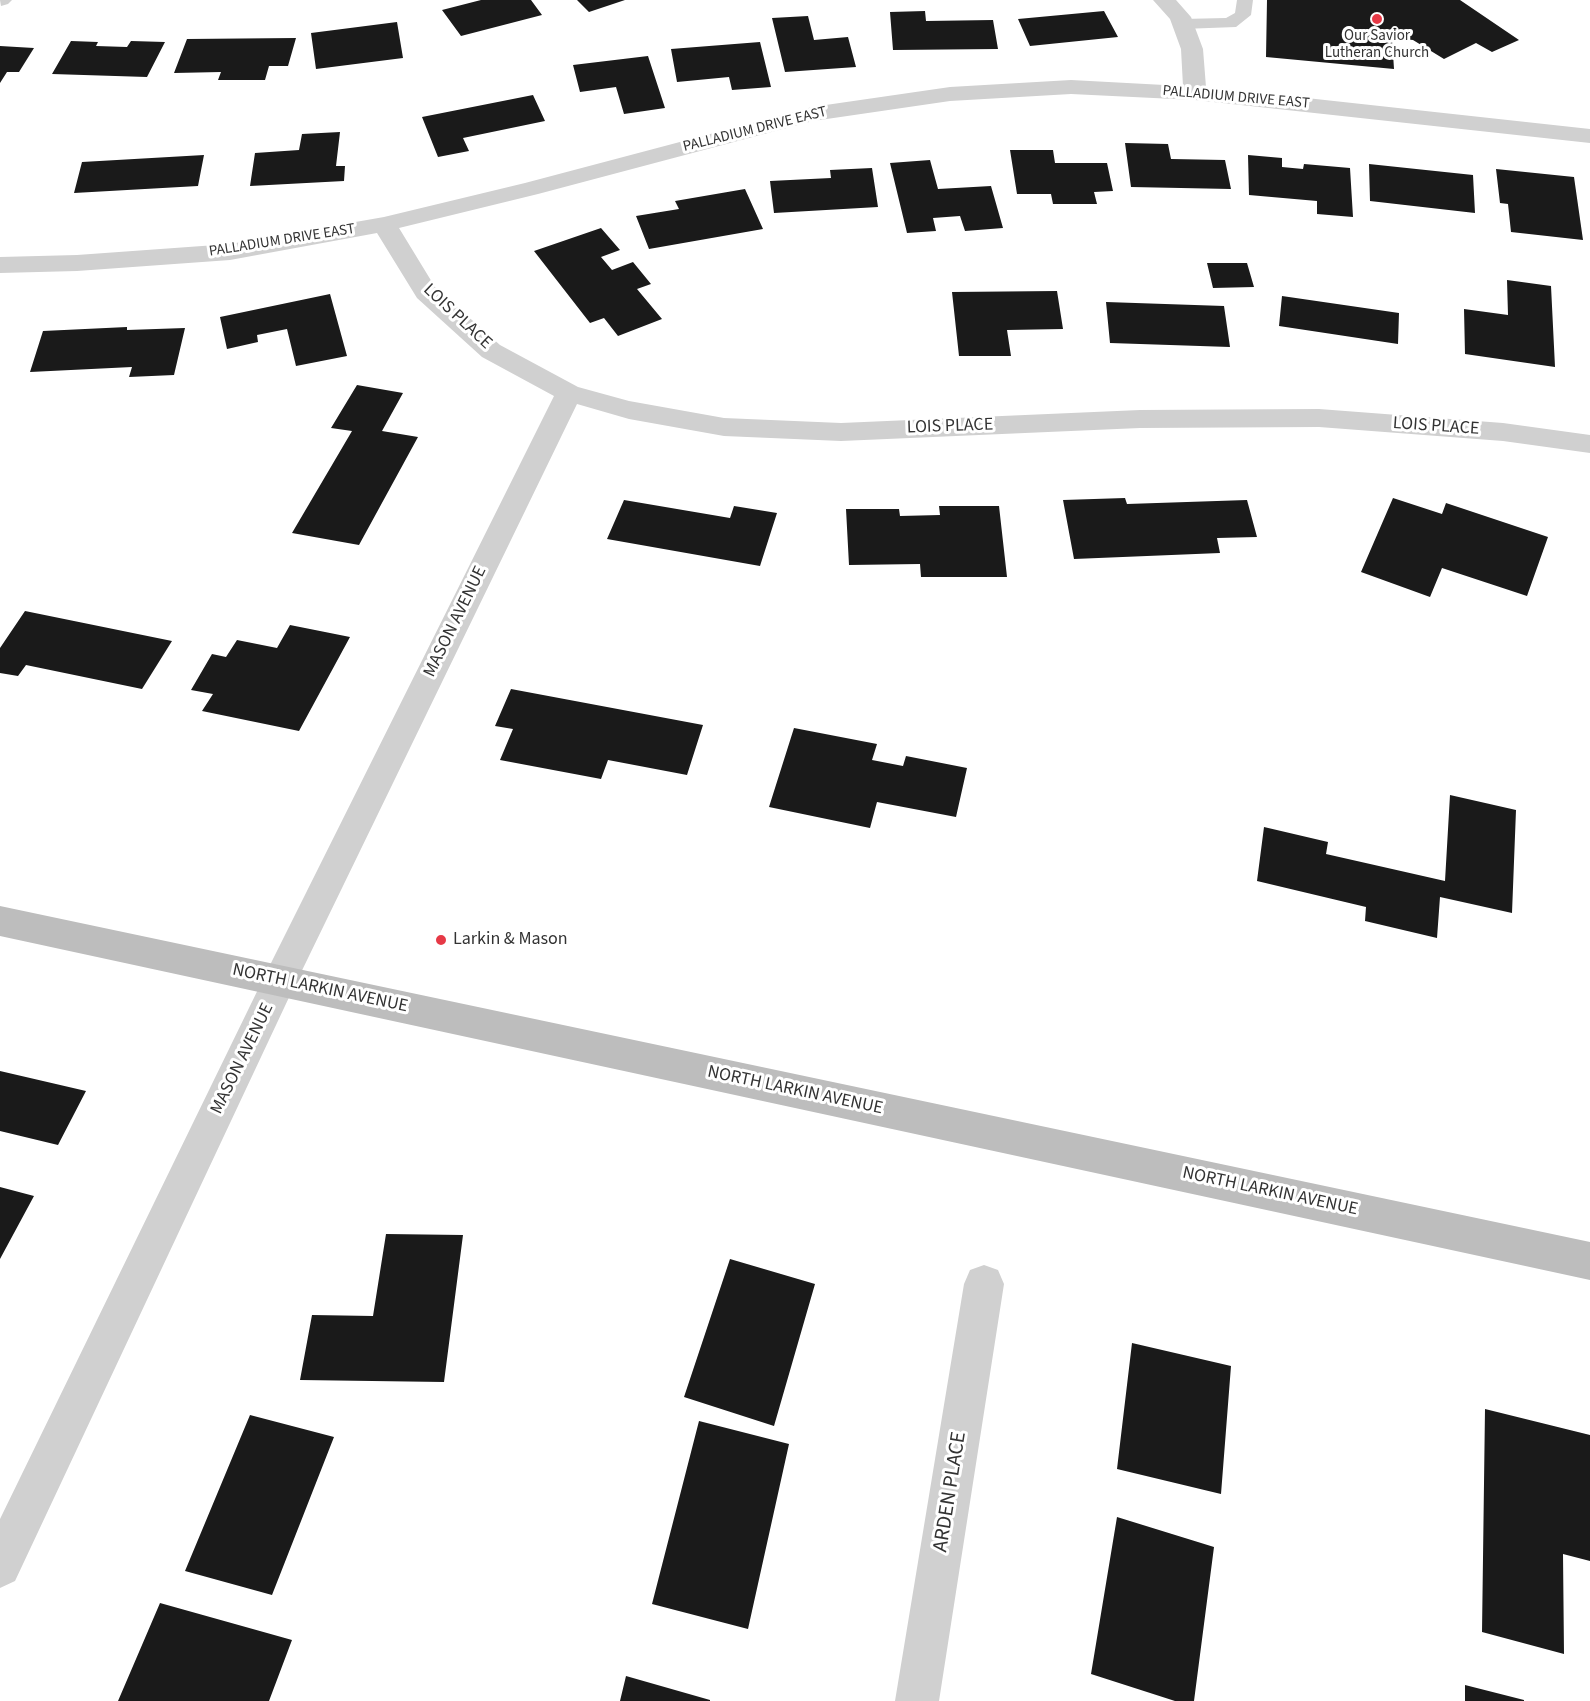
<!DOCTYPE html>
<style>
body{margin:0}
canvas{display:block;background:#fff}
</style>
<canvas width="1590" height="1701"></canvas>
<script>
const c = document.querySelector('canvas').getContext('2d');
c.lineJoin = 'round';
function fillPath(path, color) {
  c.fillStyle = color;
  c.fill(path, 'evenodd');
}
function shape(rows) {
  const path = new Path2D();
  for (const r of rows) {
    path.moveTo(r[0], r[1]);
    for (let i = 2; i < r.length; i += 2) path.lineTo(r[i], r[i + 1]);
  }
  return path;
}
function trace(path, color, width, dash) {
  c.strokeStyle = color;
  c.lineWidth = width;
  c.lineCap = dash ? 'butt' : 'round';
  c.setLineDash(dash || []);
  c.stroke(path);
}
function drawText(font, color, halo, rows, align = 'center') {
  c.font = font + ' "Source Sans 3",sans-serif';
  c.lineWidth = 6;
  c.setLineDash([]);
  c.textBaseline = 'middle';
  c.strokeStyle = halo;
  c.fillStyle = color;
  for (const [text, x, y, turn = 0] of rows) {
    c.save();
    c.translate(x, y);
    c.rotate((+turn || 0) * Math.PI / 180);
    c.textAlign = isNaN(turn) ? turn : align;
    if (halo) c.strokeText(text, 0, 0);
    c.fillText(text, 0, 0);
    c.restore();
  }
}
fillPath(shape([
 [481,0,531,0,542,15,461,36,442,10],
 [577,0,625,0,589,12],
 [1267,0,1460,0,1519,40,1492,52,1476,43,1444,59,1413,40,1392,38,1394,69,1266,57],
 [925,11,926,21,993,20,998,49,893,50,890,12],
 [1104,11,1118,37,1030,46,1018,19],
 [808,16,814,40,848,37,856,67,785,72,772,18],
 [397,22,403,58,316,69,311,33],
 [296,38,288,66,269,66,265,80,218,80,221,72,174,73,187,39],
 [71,41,98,42,96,46,127,47,131,41,165,42,147,77,52,74],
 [760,42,771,87,732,90,729,77,677,82,671,49],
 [0,46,34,48,19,72,7,72,0,83],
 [648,56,665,108,624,114,616,87,580,92,573,65],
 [533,95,545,121,463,138,469,151,438,157,422,117],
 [340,132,336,166,345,166,344,181,250,186,255,153,299,150,302,134],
 [1125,143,1168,144,1171,159,1225,160,1231,189,1131,187],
 [1010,150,1053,150,1055,163,1107,163,1113,191,1094,192,1097,204,1053,204,1051,194,1017,194],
 [204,155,198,186,74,193,82,162],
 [1248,155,1282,158,1282,167,1303,169,1304,164,1350,168,1353,217,1317,214,1317,201,1249,195],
 [930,160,938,189,991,186,1003,228,965,231,960,216,933,218,936,231,907,233,890,163],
 [1369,164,1473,175,1475,213,1370,201],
 [872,168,878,207,774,213,770,181,831,178,830,170],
 [1496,169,1574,177,1583,240,1511,232,1508,204,1500,203],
 [745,189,763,229,649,249,636,216,679,209,675,201],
 [601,228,620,250,601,257,612,270,633,262,651,284,637,289,662,319,618,336,604,318,590,323,534,251],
 [1207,263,1247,263,1254,287,1213,288],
 [1507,280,1551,286,1555,367,1465,354,1464,309,1508,315],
 [1057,291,1063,329,1007,330,1011,356,959,356,952,292],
 [330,294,347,356,296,366,287,329,257,335,258,342,227,349,220,317],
 [1282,296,1399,313,1398,344,1279,326],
 [1106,302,1224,306,1230,347,1110,343],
 [127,327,127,330,185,328,174,375,129,377,132,367,30,372,43,331],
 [357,385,403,393,382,431,418,437,359,545,292,533,352,431,331,428],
 [1125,498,1127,504,1247,500,1257,537,1217,538,1220,553,1074,559,1063,500],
 [1393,498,1442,514,1446,503,1548,537,1527,596,1442,568,1430,597,1361,572],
 [624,500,730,518,734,506,777,513,760,566,607,539],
 [939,506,999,506,1007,577,921,577,920,564,849,565,846,509,899,509,900,516,940,515],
 [25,611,172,641,142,689,26,665,18,676,0,673,0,648],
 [290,625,350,637,299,731,202,711,213,694,191,690,212,654,226,657,237,640,277,648],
 [511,689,703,725,687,775,608,760,601,779,500,760,513,729,495,726],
 [794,728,877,744,872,760,903,766,906,756,967,768,956,817,877,802,870,828,769,807],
 [1450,795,1516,810,1512,913,1440,897,1437,938,1365,921,1366,907,1257,881,1264,827,1328,842,1326,854,1445,881],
 [0,1071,86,1091,58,1145,0,1131],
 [0,1187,34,1196,0,1259],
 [386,1234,463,1235,444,1382,300,1380,312,1315,373,1316],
 [730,1259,815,1284,774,1426,684,1397],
 [1132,1343,1231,1366,1221,1494,1117,1469],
 [1485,1409,1590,1435,1590,1561,1563,1554,1564,1654,1482,1632],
 [250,1415,334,1437,272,1595,185,1571],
 [699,1421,789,1444,748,1629,652,1604],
 [1117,1517,1214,1547,1194,1701,1175,1701,1091,1674],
 [160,1603,292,1640,269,1701,118,1701],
 [626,1676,710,1700,710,1701,620,1701],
 [1465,1685,1524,1700,1524,1701,1465,1701]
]), '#1a1a1a');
fillPath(shape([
 [1237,0,1253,0,1251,15,1236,27,1182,29,1174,24,1182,19,1226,18,1235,13,1237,0]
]), '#d0d0d0');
fillPath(shape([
 [0,0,12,0,8,4,1,6,0,0],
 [1153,0,1176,0,1191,17,1203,49,1206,87,1590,129,1590,143,1195,100,1071,94,950,101,813,121,538,194,399,228,435,287,500,345,578,387,629,401,724,418,841,423,1140,410,1319,409,1503,423,1590,435,1590,453,1503,441,1319,427,1140,428,841,441,724,436,629,419,577,404,292,991,15,1581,0,1588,0,1519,268,969,554,396,482,357,417,298,377,233,230,260,77,271,0,273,0,257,77,255,230,244,384,217,525,183,812,107,950,87,1071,80,1183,86,1181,49,1170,19,1153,0],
 [984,1265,998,1270,1004,1284,939,1701,895,1701,964,1284,970,1270,984,1265]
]), '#d0d0d0');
fillPath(shape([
 [0,906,1590,1242,1590,1280,0,936,0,906]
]), '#bdbdbd');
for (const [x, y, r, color] of [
 [1377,19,6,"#e63946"],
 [441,940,6,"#e63946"]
]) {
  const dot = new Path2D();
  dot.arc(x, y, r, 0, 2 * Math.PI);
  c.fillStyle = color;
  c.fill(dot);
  trace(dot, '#fff', 2);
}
drawText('15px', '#333', '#fff', [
 ["Our Savior",1377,37],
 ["Lutheran Church",1377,54]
]);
drawText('15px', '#333', '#fff', [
 ["PALLADIUM DRIVE EAST",1236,98,5],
 ["PALLADIUM DRIVE EAST",755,130,-14],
 ["PALLADIUM DRIVE EAST",282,241,-9]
]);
drawText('18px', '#333', '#fff', [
 ["LOIS PLACE",457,317,43],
 ["LOIS PLACE",950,427,-2],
 ["LOIS PLACE",1436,427,4],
 ["MASON AVENUE",456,622,-64],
 ["NORTH LARKIN AVENUE",320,989,12],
 ["MASON AVENUE",243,1059,-64],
 ["NORTH LARKIN AVENUE",795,1091,12],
 ["NORTH LARKIN AVENUE",1270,1192,12]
]);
drawText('18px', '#333', '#fff', [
 ["Larkin & Mason",453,940]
], 'left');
drawText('21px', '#333', '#fff', [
 ["ARDEN PLACE",951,1492,-81]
]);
</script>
